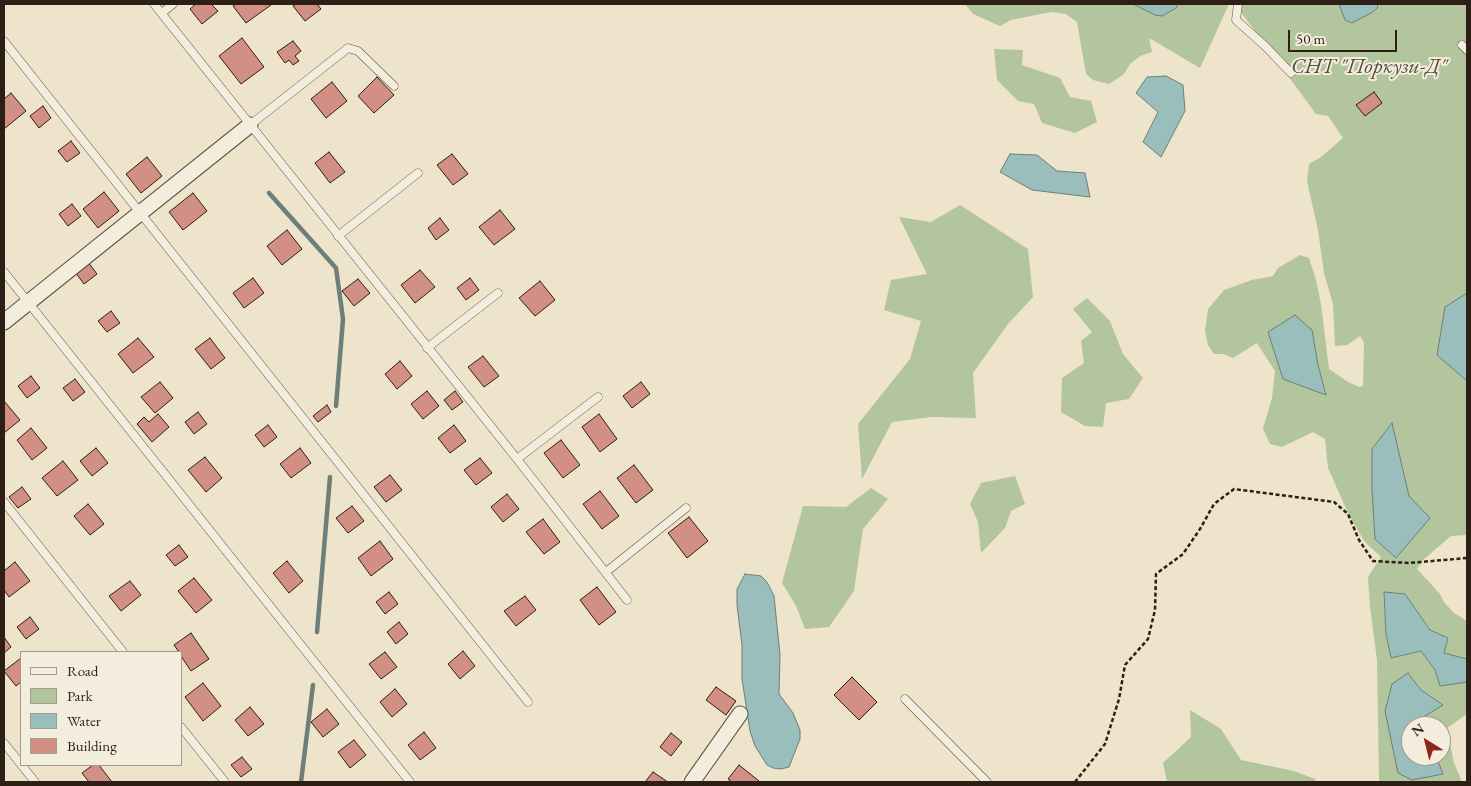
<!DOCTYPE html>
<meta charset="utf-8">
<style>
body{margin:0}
#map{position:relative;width:1471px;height:786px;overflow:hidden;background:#ede4cb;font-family:"EB Garamond",serif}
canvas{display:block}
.frame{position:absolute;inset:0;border:5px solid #2d1e16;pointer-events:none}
.legend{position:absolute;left:20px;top:651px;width:162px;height:115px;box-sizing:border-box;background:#f3eddd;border:1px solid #a49a8d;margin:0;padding:6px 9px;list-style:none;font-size:15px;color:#2d1e16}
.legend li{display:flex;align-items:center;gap:10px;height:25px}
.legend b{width:25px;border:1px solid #a49a8d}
.north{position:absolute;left:1401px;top:716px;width:50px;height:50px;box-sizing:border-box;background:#f3eddd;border:1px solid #a49a8d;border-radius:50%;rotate:324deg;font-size:14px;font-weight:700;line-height:20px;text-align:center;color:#2d1e16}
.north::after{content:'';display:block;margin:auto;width:18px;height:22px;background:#8f2418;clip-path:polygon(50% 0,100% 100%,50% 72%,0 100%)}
.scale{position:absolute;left:1288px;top:30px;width:109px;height:22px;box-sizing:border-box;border:2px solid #2d1e16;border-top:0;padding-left:6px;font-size:15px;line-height:18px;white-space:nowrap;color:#2d1e16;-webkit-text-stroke:4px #f3eddd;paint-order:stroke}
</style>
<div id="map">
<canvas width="1471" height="786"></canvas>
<div class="frame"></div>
<ul class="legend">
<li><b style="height:6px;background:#f3eddd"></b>Road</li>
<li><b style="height:14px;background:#b2c59d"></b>Park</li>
<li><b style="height:14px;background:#9abebb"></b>Water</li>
<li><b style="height:14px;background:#d28f84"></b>Building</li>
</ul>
<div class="north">N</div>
<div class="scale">50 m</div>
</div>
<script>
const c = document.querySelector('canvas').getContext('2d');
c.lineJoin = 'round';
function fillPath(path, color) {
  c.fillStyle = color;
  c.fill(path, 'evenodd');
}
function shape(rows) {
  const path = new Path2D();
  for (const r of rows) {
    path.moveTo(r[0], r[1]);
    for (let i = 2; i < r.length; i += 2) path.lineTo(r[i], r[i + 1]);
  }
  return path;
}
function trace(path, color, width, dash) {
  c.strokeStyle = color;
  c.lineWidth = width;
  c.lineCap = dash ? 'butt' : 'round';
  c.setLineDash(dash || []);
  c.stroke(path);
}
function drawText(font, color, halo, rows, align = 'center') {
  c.font = font + ' "EB Garamond",serif';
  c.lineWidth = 4;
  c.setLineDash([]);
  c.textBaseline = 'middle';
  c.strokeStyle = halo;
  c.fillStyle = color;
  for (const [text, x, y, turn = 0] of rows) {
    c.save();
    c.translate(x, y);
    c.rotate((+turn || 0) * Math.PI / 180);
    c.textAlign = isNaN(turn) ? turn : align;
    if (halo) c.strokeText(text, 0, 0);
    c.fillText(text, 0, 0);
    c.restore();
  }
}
fillPath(shape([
 [965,4,1229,4,1200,68,1149,38,1152,52,1140,56,1130,64,1124,74,1109,84,1093,80,1086,74,1077,22,1066,14,1051,12,1011,20,1000,26,973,14],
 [1235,4,1467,4,1467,535,1451,536,1423,560,1417,569,1440,594,1444,602,1454,613,1467,621,1467,660,1444,653,1448,638,1430,630,1405,594,1384,593,1386,634,1391,658,1421,651,1435,670,1440,686,1467,682,1467,714,1447,728,1454,763,1462,782,1379,782,1377,660,1370,607,1368,577,1381,557,1364,541,1348,513,1328,468,1325,439,1313,432,1282,447,1270,444,1263,429,1272,398,1275,371,1257,343,1233,358,1223,354,1214,354,1208,345,1205,331,1208,309,1224,290,1252,280,1273,276,1278,268,1300,255,1309,258,1316,280,1321,304,1329,369,1348,382,1359,387,1363,386,1364,343,1360,336,1347,345,1335,346,1333,304,1324,273,1318,230,1307,181,1309,164,1321,157,1343,138,1328,116,1316,114],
 [1295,316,1318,365,1325,394],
 [1391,424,1392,424,1409,496,1372,449],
 [1408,673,1421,690,1443,705,1417,721,1420,726,1441,726,1441,756,1436,756,1443,774,1398,773],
 [994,49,1023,50,1022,65,1060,78,1070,97,1091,101,1097,122,1075,133,1042,123,1034,104,1018,101,997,80],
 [960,205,1028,249,1033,297,1008,324,973,373,976,418,932,417,892,422,862,479,858,424,910,359,921,321,884,310,891,280,927,274,899,217,931,222],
 [1087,298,1110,321,1123,354,1143,378,1129,399,1106,403,1103,427,1085,426,1061,412,1062,378,1084,363,1081,341,1092,332,1073,309],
 [1015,476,1025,504,1011,511,1005,528,981,553,978,522,970,504,981,483],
 [871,488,888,499,863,529,854,591,829,627,805,629,796,606,782,583,803,506,846,507],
 [1190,710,1221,729,1241,760,1294,771,1315,779,1316,782,1167,782,1163,763,1191,737]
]), '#b2c59d');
const water = shape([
 [1133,4,1178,4,1176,8,1162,16,1155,15,1133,4],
 [1339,4,1377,4,1378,7,1373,12,1352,23,1345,20,1339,4],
 [1166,76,1183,85,1185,111,1161,157,1143,142,1158,112,1136,93,1147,77,1166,76],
 [1010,154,1037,155,1057,171,1085,173,1090,197,1032,190,1000,172,1010,154],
 [1467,293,1467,381,1437,355,1445,307,1467,293],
 [1295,315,1312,330,1318,365,1326,395,1283,379,1268,332,1295,315],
 [1392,423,1409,496,1430,518,1396,558,1375,539,1372,490,1372,449,1392,423],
 [745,574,761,576,767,582,774,596,780,655,779,694,793,713,800,730,800,739,789,767,781,769,773,768,767,765,755,746,750,731,742,679,742,645,737,605,737,589,745,574],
 [1384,592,1405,594,1430,630,1448,638,1444,653,1467,659,1467,682,1440,686,1435,670,1421,651,1391,658,1386,634,1384,592],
 [1408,673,1421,690,1443,705,1417,721,1420,726,1411,726,1411,756,1436,756,1443,774,1412,780,1398,773,1385,711,1392,684,1408,673]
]);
fillPath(water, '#9abebb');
trace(water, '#6e7e79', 1);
trace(shape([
 [269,193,336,268,343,319,336,406],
 [317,632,330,477],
 [301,782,313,685]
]), '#6e7e79', 4.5);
const building = shape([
 [196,4,211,4,218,11,202,24,190,9,196,4],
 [236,4,270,4,271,5,246,23,233,6,236,4],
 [296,4,317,4,321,9,305,21,293,6,296,4],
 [242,38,264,67,241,84,219,56,242,38],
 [293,41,301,51,295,56,299,61,293,65,289,60,285,63,277,52,293,41],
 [377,77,394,95,374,113,358,96,377,77],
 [332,82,347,101,326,118,311,99,332,82],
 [1374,92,1382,103,1365,116,1356,105,1374,92],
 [11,93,26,111,4,129,4,99,11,93],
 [43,106,51,118,39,128,30,116,43,106],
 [71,141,80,153,67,162,58,151,71,141],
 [329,152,345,172,330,183,315,163,329,152],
 [452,154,468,174,453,185,437,165,452,154],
 [147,157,162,176,141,193,126,174,147,157],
 [104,192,119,211,98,228,83,209,104,192],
 [193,193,207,211,183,230,169,212,193,193],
 [72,204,81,216,68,226,59,214,72,204],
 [500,210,515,229,494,245,479,227,500,210],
 [440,218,449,230,436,240,428,228,440,218],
 [287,230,302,249,282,265,267,246,287,230],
 [88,262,97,274,84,284,75,272,88,262],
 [420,270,435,287,415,303,401,285,420,270],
 [253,278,264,293,244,308,233,293,253,278],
 [470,278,479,290,466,300,457,288,470,278],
 [358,279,370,293,354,306,342,291,358,279],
 [540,281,555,300,535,316,519,298,540,281],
 [111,311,120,323,107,332,98,321,111,311],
 [138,338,154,357,133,373,118,354,138,338],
 [210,338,225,358,211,369,195,349,210,338],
 [483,356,499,376,484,387,468,367,483,356],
 [400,361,412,376,397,389,385,374,400,361],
 [31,376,40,388,27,398,18,386,31,376],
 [75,379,85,392,73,401,63,388,75,379],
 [160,382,173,398,155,413,141,397,160,382],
 [641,382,650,394,632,408,623,396,641,382],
 [427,391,439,406,423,419,411,404,427,391],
 [455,391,463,402,452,410,444,400,455,391],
 [4,401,20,420,4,433,4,401],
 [327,405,331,412,318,422,313,416,327,405],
 [198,412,207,424,194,434,185,422,198,412],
 [158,414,169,427,152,442,137,424,144,417,149,422,158,414],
 [599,414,617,439,600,452,582,427,599,414],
 [268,425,277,437,264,447,255,435,268,425],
 [454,425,466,441,450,453,438,438,454,425],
 [31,428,47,448,32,460,17,440,31,428],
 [561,440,580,465,563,478,544,453,561,440],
 [96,448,108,463,92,476,80,461,96,448],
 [300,448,311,463,291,478,280,464,300,448],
 [205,457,222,478,206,492,188,470,205,457],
 [480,458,492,473,476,485,464,470,480,458],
 [63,461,78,480,57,496,42,478,63,461],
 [634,465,653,490,636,503,617,478,634,465],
 [390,475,402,490,386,502,374,487,390,475],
 [22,487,31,499,18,508,9,497,22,487],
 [600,491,619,516,602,529,583,504,600,491],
 [507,494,519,509,503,522,491,507,507,494],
 [88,504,104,524,90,535,74,516,88,504],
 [352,506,364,521,348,533,336,518,352,506],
 [689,517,708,541,687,558,668,533,689,517],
 [543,519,560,542,544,554,526,532,543,519],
 [380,541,393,559,371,576,358,558,380,541],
 [179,545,188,557,175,566,166,555,179,545],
 [287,561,303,581,289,593,273,573,287,561],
 [15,562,30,581,9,597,4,590,4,571,15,562],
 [194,578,212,600,196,613,178,591,194,578],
 [130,581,141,595,121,611,109,596,130,581],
 [597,587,616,612,599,625,580,600,597,587],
 [389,592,398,604,385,614,376,602,389,592],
 [525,596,536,610,516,626,504,611,525,596],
 [30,617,39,629,26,639,17,627,30,617],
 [399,622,408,634,396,644,387,632,399,622],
 [191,633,209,659,191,671,181,656,181,652,179,652,174,645,191,633],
 [4,637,11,647,4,653,4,637],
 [463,651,475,666,460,679,448,664,463,651],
 [385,652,397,667,381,679,369,664,385,652],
 [21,658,21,682,16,686,4,671,21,658],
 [852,677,877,702,859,720,834,695,852,677],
 [203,683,221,706,203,721,185,697,203,683],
 [716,687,736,701,726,715,706,700,716,687],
 [395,689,407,704,392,717,380,702,395,689],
 [250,707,264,724,248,736,235,720,250,707],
 [327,709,339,724,323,737,311,722,327,709],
 [424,732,436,748,420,760,408,745,424,732],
 [671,733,682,742,671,756,660,747,671,733],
 [354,740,366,755,350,768,338,752,354,740],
 [242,757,252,769,241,777,231,765,242,757],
 [93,765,99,765,112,782,89,782,82,773,93,765],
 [739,765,759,781,758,782,732,782,728,779,739,765],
 [653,772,668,782,645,782,653,772]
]);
fillPath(building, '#d28f84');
trace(building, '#2d1e16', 1);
const lane = shape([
 [154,4,517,459,627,600],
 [1238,4,1236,20,1265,46,1291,73],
 [162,13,173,4],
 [4,41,528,702],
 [1462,45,1467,50],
 [250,125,348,48,358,51,394,86],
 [338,236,418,173],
 [4,272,410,782],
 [427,348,498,293],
 [517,459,598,397],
 [4,502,123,652],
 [606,572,686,508],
 [905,699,987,782],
 [181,727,225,782],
 [4,743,35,782]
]);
const street = shape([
 [4,322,250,125],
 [692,782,740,714]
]);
trace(lane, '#5d5043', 9);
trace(street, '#5d5043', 17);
trace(shape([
 [1075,782,1105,744,1119,699,1125,665,1148,639,1155,610,1156,574,1183,554,1200,529,1214,504,1234,489,1334,502,1348,514,1359,540,1373,561,1409,563,1467,558]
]), '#2d1e16', 2.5, [4, 2.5]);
trace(lane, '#f3eddd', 8);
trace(street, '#f3eddd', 15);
drawText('italic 22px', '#55503e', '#f3eddd', [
 ["СНТ \"Поркузи-Д\"",1369,67]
]);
</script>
